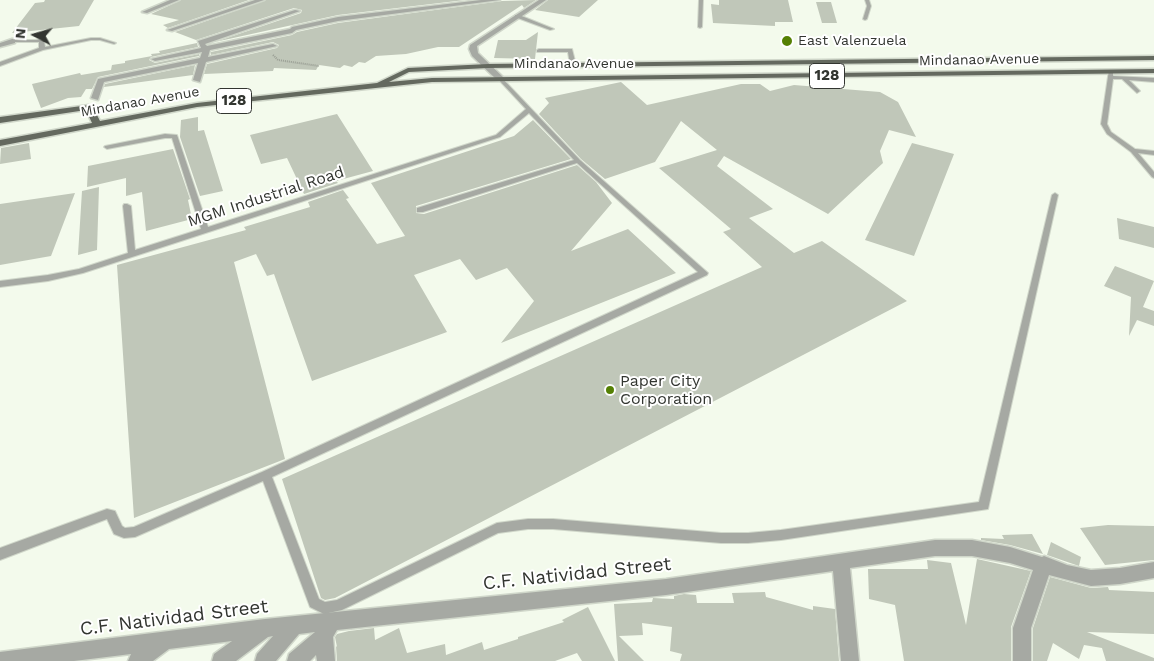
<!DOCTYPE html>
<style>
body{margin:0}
#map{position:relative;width:1154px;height:661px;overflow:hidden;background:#f3faec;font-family:"Work Sans",sans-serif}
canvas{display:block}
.north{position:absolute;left:10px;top:10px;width:50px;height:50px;-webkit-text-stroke:4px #fff;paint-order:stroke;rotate:276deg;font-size:14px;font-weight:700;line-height:20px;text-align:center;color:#323530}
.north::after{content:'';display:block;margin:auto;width:18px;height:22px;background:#323530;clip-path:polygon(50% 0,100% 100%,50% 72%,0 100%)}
</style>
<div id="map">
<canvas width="1154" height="661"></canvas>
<div class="north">N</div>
</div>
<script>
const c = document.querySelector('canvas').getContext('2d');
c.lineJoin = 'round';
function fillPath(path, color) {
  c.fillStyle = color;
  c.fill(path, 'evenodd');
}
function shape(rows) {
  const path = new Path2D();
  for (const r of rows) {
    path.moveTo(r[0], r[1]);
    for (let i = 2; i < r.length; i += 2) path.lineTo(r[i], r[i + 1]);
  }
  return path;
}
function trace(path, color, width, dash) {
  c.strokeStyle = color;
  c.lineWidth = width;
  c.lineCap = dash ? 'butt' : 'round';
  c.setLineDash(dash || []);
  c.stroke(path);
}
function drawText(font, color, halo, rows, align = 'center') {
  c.font = font + ' "Work Sans",sans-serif';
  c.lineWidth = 4;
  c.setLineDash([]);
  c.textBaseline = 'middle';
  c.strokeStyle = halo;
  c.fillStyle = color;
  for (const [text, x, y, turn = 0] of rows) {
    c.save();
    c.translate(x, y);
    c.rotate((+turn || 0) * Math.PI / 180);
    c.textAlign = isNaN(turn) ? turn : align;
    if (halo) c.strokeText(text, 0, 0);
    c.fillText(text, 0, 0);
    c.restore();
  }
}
fillPath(shape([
 [45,0,94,0,79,26,12,33,35,3,44,2],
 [181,0,249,0,168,28,163,25,179,20,151,14],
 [266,0,465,0,338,15,215,42,301,13,302,10,294,8,196,40,175,32],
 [536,0,524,8,522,5,459,47,438,47,406,54,376,56,365,63,359,62,352,67,344,65,340,68,319,65,316,70,274,68,273,71,204,74,207,64,277,48,279,45,273,42,211,55,211,52,292,35,297,32,338,23,502,1],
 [548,0,598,0,579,17,535,10],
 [719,0,788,0,793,22,775,22,775,26,713,23,711,4,719,5],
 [816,2,831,2,837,23,822,23],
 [538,32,535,59,494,58,498,40,526,40],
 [197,43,198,47,151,57,149,60,155,63,199,54,199,56,98,77,92,89,86,89,81,97,68,98,41,108,34,90,32,84,80,73,81,75,111,70,112,65,125,63,125,61,152,56,151,54,160,53,159,51],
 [195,65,193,75,104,87,105,84],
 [621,82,647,105,741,84,760,84,770,91,794,85,880,92,898,102,916,137,889,130,880,151,883,163,828,214,724,156,717,166,773,209,749,218,794,253,822,241,907,301,335,598,325,600,321,598,282,479,762,267,723,232,731,229,659,168,717,150,681,121,655,162,605,179,581,159,539,114,549,103,545,98],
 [337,114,373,171,336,181,338,183,304,194,287,158,261,164,250,135],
 [198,117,198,131,204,130,223,191,200,196,180,137,181,120],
 [533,120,571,159,416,206,416,213,424,214,577,165,596,182,612,203,571,251,628,229,676,273,501,343,534,301,507,268,476,280,460,259,414,275,447,332,312,381,274,274,267,276,256,254,234,262,285,459,134,518,117,265,246,230,244,227,310,207,308,202,343,190,349,198,346,199,377,244,405,236,371,183,514,136],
 [29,143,31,159,0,164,1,148],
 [912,143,954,154,914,256,865,240],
 [173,149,190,199,188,200,192,219,146,231,142,192,126,196,126,178,87,187,88,166],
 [99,187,97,250,78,255,82,191],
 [75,193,51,256,0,265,0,204],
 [1117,218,1154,227,1154,248,1119,239],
 [1115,266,1154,281,1143,307,1154,311,1154,326,1137,320,1129,336,1131,297,1104,286],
 [1108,525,1154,526,1154,560,1105,565,1080,528],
 [1032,534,1043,554,1010,545,981,540,981,538,1004,539,1002,535],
 [1051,542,1081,557,1079,566,1047,555],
 [977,559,1031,571,1011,627,1011,661,904,661,895,605,869,599,868,569,928,569,927,560,951,563,966,625],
 [1050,577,1091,588,1108,587,1109,590,1154,592,1154,634,1087,632,1154,658,1154,661,1106,661,1102,648,1084,645,1079,659,1053,643,1047,661,1033,661,1033,628],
 [765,592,766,597,813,610,813,606,835,609,839,661,680,661,682,654,670,651,672,627,642,623,643,635,619,636,644,661,618,661,614,604,652,602,653,598,674,599,674,596,684,594,696,595,697,603,734,603,732,593],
 [588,607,615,661,582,661,577,653,555,661,337,661,336,646,337,647,335,637,337,634,349,631,374,628,375,640,399,628,407,653,445,644,446,655,482,642,484,650,518,639,518,637,564,622,562,620]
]), '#c0c7b9');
const lane = shape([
 [699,0,703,0,702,27,700,28,698,27,699,0],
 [865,0,869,0,871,6,867,19,865,20,863,19,867,6,865,0],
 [515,15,519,15,554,29,550,30,515,17,515,15],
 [91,38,100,38,116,43,114,44,100,40,91,40,43,50,0,66,0,62,39,48,39,42,10,42,10,40,39,40,44,41,45,47,91,38],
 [539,49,572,49,576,65,573,67,570,65,568,52,537,52,537,50,539,49],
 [1109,70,1113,70,1113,76,1154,78,1154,82,1129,80,1140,91,1137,93,1122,79,1113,79,1107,124,1111,132,1135,149,1154,151,1154,155,1138,153,1154,172,1154,178,1152,177,1131,152,1107,134,1101,124,1109,70],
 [500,76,580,160,708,273,707,275,272,477,319,599,325,602,337,600,497,523,528,519,553,519,721,533,748,533,781,530,979,502,1052,195,1055,193,1058,195,988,509,781,540,748,543,721,543,553,529,528,529,498,533,342,610,324,614,310,607,263,481,135,537,124,538,114,534,107,519,0,560,0,548,107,509,115,511,122,526,125,528,134,527,262,472,698,272,577,163,423,212,417,212,417,208,574,160,529,113,500,137,83,273,48,281,0,287,0,281,48,275,79,269,128,253,123,206,124,204,127,204,131,206,135,250,201,229,172,138,165,138,107,149,104,147,105,146,165,134,177,135,208,227,496,135,526,109,498,79,497,78,500,76]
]);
const street = shape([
 [170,0,179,0,147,13,142,12,170,0],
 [255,0,264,0,172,31,167,30,255,0],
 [481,0,500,0,338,21,296,30,292,33,210,50,208,57,273,44,277,46,206,62,200,82,193,80,198,63,104,82,98,100,91,98,98,79,200,58,202,52,155,61,151,59,201,48,198,41,295,10,300,11,205,44,207,46,290,29,292,27,338,17,481,0],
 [539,0,546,0,477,46,478,53,504,78,497,80,472,56,469,49,470,45,539,0],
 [12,39,15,39,15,43,0,47,0,43,12,39],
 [935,540,972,540,1010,547,1042,557,1044,556,1067,565,1091,570,1120,568,1154,562,1154,578,1120,584,1091,586,1049,575,1031,628,1031,661,1013,661,1013,628,1033,570,1010,563,972,556,935,556,850,568,859,661,841,661,833,571,666,595,337,630,333,637,335,661,317,661,316,655,310,661,287,661,289,654,315,632,299,634,276,661,255,661,257,654,273,636,268,637,236,661,212,661,214,654,232,641,169,649,153,661,128,661,131,654,74,661,0,661,0,652,265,619,666,579,935,540]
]);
const primary = shape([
 [1154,56,1154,60,488,68,409,72,389,82,432,78,1154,69,1154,73,432,82,197,107,0,146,0,140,92,123,86,110,0,123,0,117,89,105,93,107,100,121,197,103,377,83,408,68,488,64,1154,56]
]);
trace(lane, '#d0d7ca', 2);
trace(street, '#d0d7ca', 3);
trace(primary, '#d0d7ca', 3);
trace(shape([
 [273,55,278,60,319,66]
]), '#999e94', 2, [1, 1]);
fillPath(lane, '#a6a9a3');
fillPath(street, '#a6a9a3');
fillPath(primary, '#64695f');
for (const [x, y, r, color] of [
 [787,41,6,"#558004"],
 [610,390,5,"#558004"]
]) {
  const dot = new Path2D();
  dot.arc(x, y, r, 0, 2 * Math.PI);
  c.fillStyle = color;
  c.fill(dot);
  trace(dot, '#fff', 2);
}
drawText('14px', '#323530', '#fff', [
 ["East Valenzuela",798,41]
], 'left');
drawText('14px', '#323530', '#fff', [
 ["Mindanao Avenue",979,60,-1],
 ["Mindanao Avenue",574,64],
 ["Mindanao Avenue",140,102,-10]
]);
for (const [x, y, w] of [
 [827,76,35],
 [234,101,35]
]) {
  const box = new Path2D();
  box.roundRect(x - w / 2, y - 12.5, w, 25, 4);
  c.fillStyle = '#fff';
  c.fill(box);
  trace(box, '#323530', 1);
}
drawText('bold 15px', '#323530', null, [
 ["128",827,76],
 ["128",234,101]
]);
drawText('16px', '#323530', '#fff', [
 ["MGM Industrial Road",266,197,-18]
]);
drawText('16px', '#323530', '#fff', [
 ["Paper City",620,381],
 ["Corporation",620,399]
], 'left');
drawText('19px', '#323530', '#fff', [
 ["C.F. Natividad Street",577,574,-6],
 ["C.F. Natividad Street",174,618,-7]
]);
</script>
